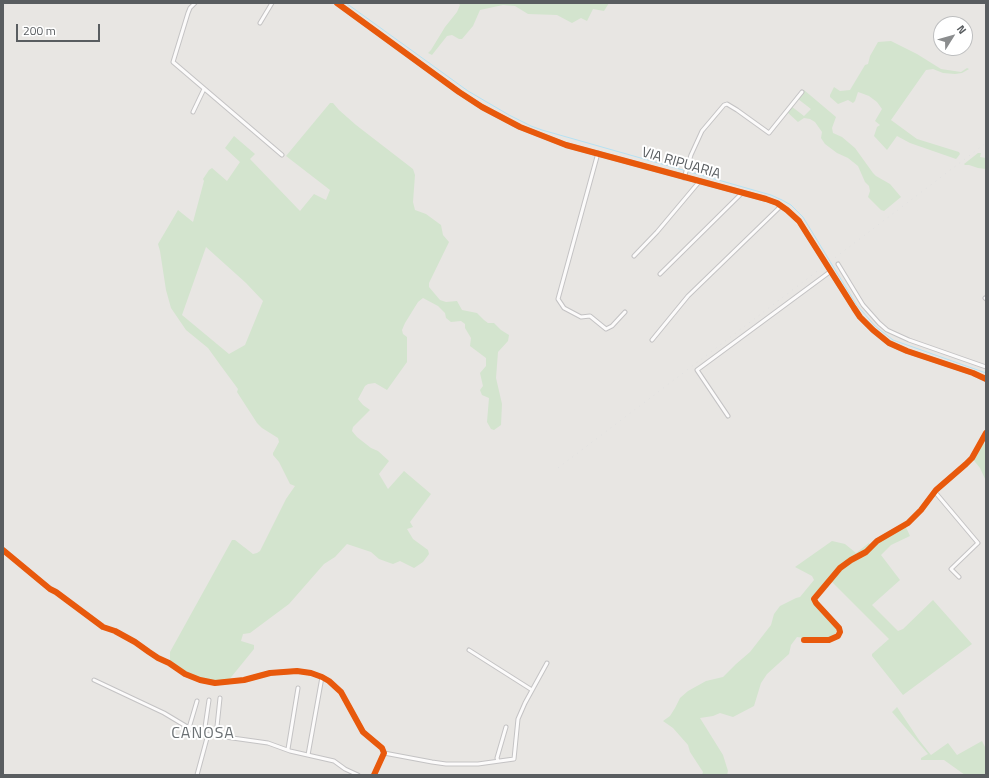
<!DOCTYPE html>
<style>
body{margin:0}
#map{position:relative;width:989px;height:778px;overflow:hidden;background:#e8e6e3;font-family:"Titillium Web",sans-serif}
canvas{display:block}
.frame{position:absolute;inset:0;border:4px solid #595d60;pointer-events:none}
.north{position:absolute;left:933px;top:16px;width:40px;height:40px;box-sizing:border-box;background:#fff;border:1px solid #bdbebf;border-radius:50%;rotate:53deg;font-size:11px;font-weight:700;line-height:16px;text-align:center;color:#595d60}
.north::after{content:'';display:block;margin:auto;width:14px;height:18px;background:#8b8d8e;clip-path:polygon(50% 0,100% 100%,50% 72%,0 100%)}
.scale{position:absolute;left:16px;top:24px;width:84px;height:18px;box-sizing:border-box;border:2px solid #595d60;border-top:0;padding-left:5px;font-size:12px;line-height:14px;white-space:nowrap;color:#595d60;-webkit-text-stroke:3px #fff;paint-order:stroke}
</style>
<div id="map">
<canvas width="989" height="778"></canvas>
<div class="frame"></div>
<div class="north">N</div>
<div class="scale">200 m</div>
</div>
<script>
const c = document.querySelector('canvas').getContext('2d');
c.lineJoin = 'round';
function fillPath(path, color) {
  c.fillStyle = color;
  c.fill(path, 'evenodd');
}
function shape(rows) {
  const path = new Path2D();
  for (const r of rows) {
    path.moveTo(r[0], r[1]);
    for (let i = 2; i < r.length; i += 2) path.lineTo(r[i], r[i + 1]);
  }
  return path;
}
function trace(path, color, width, dash) {
  c.strokeStyle = color;
  c.lineWidth = width;
  c.lineCap = dash ? 'butt' : 'round';
  c.setLineDash(dash || []);
  c.stroke(path);
}
function drawText(font, color, halo, rows, align = 'center') {
  c.font = font + ' "Titillium Web",sans-serif';
  c.lineWidth = 4;
  c.setLineDash([]);
  c.textBaseline = 'middle';
  c.strokeStyle = halo;
  c.fillStyle = color;
  for (const [text, x, y, turn = 0] of rows) {
    c.save();
    c.translate(x, y);
    c.rotate((+turn || 0) * Math.PI / 180);
    c.textAlign = isNaN(turn) ? turn : align;
    if (halo) c.strokeText(text, 0, 0);
    c.fillText(text, 0, 0);
    c.restore();
  }
}
fillPath(shape([
 [458,3,609,3,604,11,593,9,587,21,581,18,572,23,557,15,528,14,515,6,503,5,480,10,473,26,462,39,459,39,452,35,447,36,432,55,428,53,431,50,445,27,457,12,460,5],
 [891,41,917,54,941,69,961,72,967,68,969,69,962,73,955,74,943,73,933,69,926,70,891,120,917,139,959,152,960,154,957,158,956,159,910,143,897,136,887,150,874,136,877,127,880,125,875,121,882,109,877,102,869,96,861,93,858,92,855,101,853,103,848,100,838,104,830,97,830,95,834,87,840,91,850,90,865,65,868,64,870,56,878,42],
 [804,90,836,117,832,128,833,133,842,137,855,148,873,173,876,176,890,184,901,197,884,211,881,210,868,197,870,191,869,186,865,182,858,166,848,158,837,153,825,144,821,138,822,132,815,122,810,119,804,118,798,122,787,112,791,106,804,116,811,109,798,99],
 [330,103,333,103,339,110,356,125,413,169,415,175,413,202,415,210,426,214,441,225,443,235,449,242,429,283,429,287,440,300,446,302,457,301,462,310,477,313,484,320,488,323,494,323,501,330,509,335,508,341,498,352,496,378,502,404,501,425,494,430,491,429,487,422,489,398,482,395,480,390,483,386,480,373,486,366,486,358,470,346,471,338,465,328,465,324,461,321,451,322,446,318,445,313,438,306,423,298,418,302,405,323,402,330,403,334,407,337,407,362,387,390,375,383,368,384,365,386,358,399,363,405,370,410,353,427,352,431,357,437,371,448,378,451,389,461,379,474,388,489,404,471,431,494,410,522,413,527,407,529,413,539,428,550,429,554,423,562,414,568,400,561,393,564,390,563,379,559,371,552,347,544,346,545,335,557,324,564,289,604,250,633,243,634,241,641,254,645,254,649,228,681,214,681,206,680,182,671,170,660,170,652,232,540,235,540,253,554,257,553,260,551,286,499,295,486,290,484,279,462,273,455,273,453,279,442,278,438,262,428,257,423,237,392,238,389,221,366,208,348,186,330,171,308,166,290,160,251,158,244,178,210,193,222,204,181,203,179,209,170,212,168,227,181,240,162,225,148,234,136,255,154,250,159,300,211,314,194,326,200,330,190,286,156],
 [206,247,246,283,263,301,245,345,229,354,182,315],
 [978,153,981,153,980,157,986,158,986,169,978,168,969,165,965,165,964,164],
 [981,441,986,445,986,481,980,468,972,458],
 [905,525,910,536,891,545,881,555,900,580,872,605,898,631,903,629,933,600,972,644,903,695,872,656,872,654,889,639,829,579,833,574,881,539],
 [832,541,845,544,856,553,869,543,871,545,830,575,812,601,816,607,836,628,836,633,829,638,816,637,805,638,797,637,791,645,789,654,767,674,761,683,754,706,733,717,720,713,713,716,700,718,723,755,728,771,727,775,702,775,703,772,690,752,688,745,673,728,663,721,670,716,675,708,680,698,688,691,706,681,723,677,736,664,750,652,771,625,774,614,780,606,796,598,800,597,814,580,812,576,795,567],
 [897,707,919,740,931,755,948,743,957,755,982,741,986,749,986,775,965,775,944,760,921,760,921,758,928,754,892,712]
]), '#d3e4ce');
trace(shape([
 [346,3,468,91,509,115,531,126,542,130,771,195,782,200,791,205,803,217,856,304,875,326,893,340,986,373]
]), '#b6e1f2', 1);
const minor = shape([
 [195,3,190,8,188,13,173,62,282,155],
 [260,23,272,3],
 [193,112,204,89],
 [598,153,558,299,564,308,581,317,590,316,606,329,612,326,625,312],
 [684,178,691,155,702,131,724,105,727,104,737,110,769,133,802,92],
 [634,256,657,232,699,182],
 [838,264,863,305,879,323,887,330,909,340,986,367],
 [660,274,742,193],
 [985,298,986,299],
 [652,340,688,296,781,206],
 [728,416,697,370,831,271],
 [935,492,978,543,951,569,959,577],
 [3,550,50,589,56,592,103,627,115,631,135,642,149,652,158,658,169,663,185,674,200,680,215,683,244,680,270,673,297,671,311,673,322,677,329,681,341,692,363,732,382,748,384,753,374,775],
 [804,640,829,640,838,636,840,632,839,628,816,603,814,599,840,568,851,560,866,552,877,541,908,523,921,510,936,490,966,464,972,458,986,433],
 [469,650,532,690],
 [94,680,164,713,194,731,206,736,207,738,197,775],
 [209,700,204,734,268,743,290,751,334,761,345,769,358,775],
 [189,728,197,701],
 [216,736,220,698],
 [288,749,298,688],
 [384,753,432,762,446,764,478,764,514,759,518,719,525,703,547,663],
 [308,755,322,677],
 [498,761,497,758,506,727]
]);
const tertiary = shape([
 [337,3,459,92,482,107,520,127,566,145,766,199,777,203,787,210,799,221,854,308,860,317,873,330,889,343,907,351,973,373,986,379]
]);
trace(minor, '#c4c3c4', 5);
trace(tertiary, '#c4c3c4', 5.5);
trace(minor, '#fcfbfb', 3);
trace(tertiary, '#fcfbfb', 3.5);
trace(shape([
 [558,468,986,143]
]), '#e0e0e0', 1, [1, 5]);
trace(shape([
 [337,3,459,92,482,107,520,127,566,145,766,199,777,203,787,210,799,221,854,308,860,317,873,330,889,343,907,351,973,373,986,379],
 [3,550,50,589,56,592,103,627,115,631,135,642,149,652,158,658,169,663,185,674,200,680,215,683,244,680,270,673,297,671,311,673,322,677,329,681,341,692,363,732,382,748,384,753,374,775],
 [804,640,829,640,838,636,840,632,839,628,816,603,814,599,840,568,851,560,866,552,877,541,908,523,921,510,936,490,966,464,972,458,986,433]
]), '#e8590c', 6);
drawText('14px', '#595d60', '#fff', [
 ["VIA RIPUARIA",681,164,16]
]);
c.letterSpacing = '1px';
drawText('16px', '#6a6f72', '#fff', [
 ["CANOSA",203,734]
]);
c.letterSpacing = '0px';
</script>
